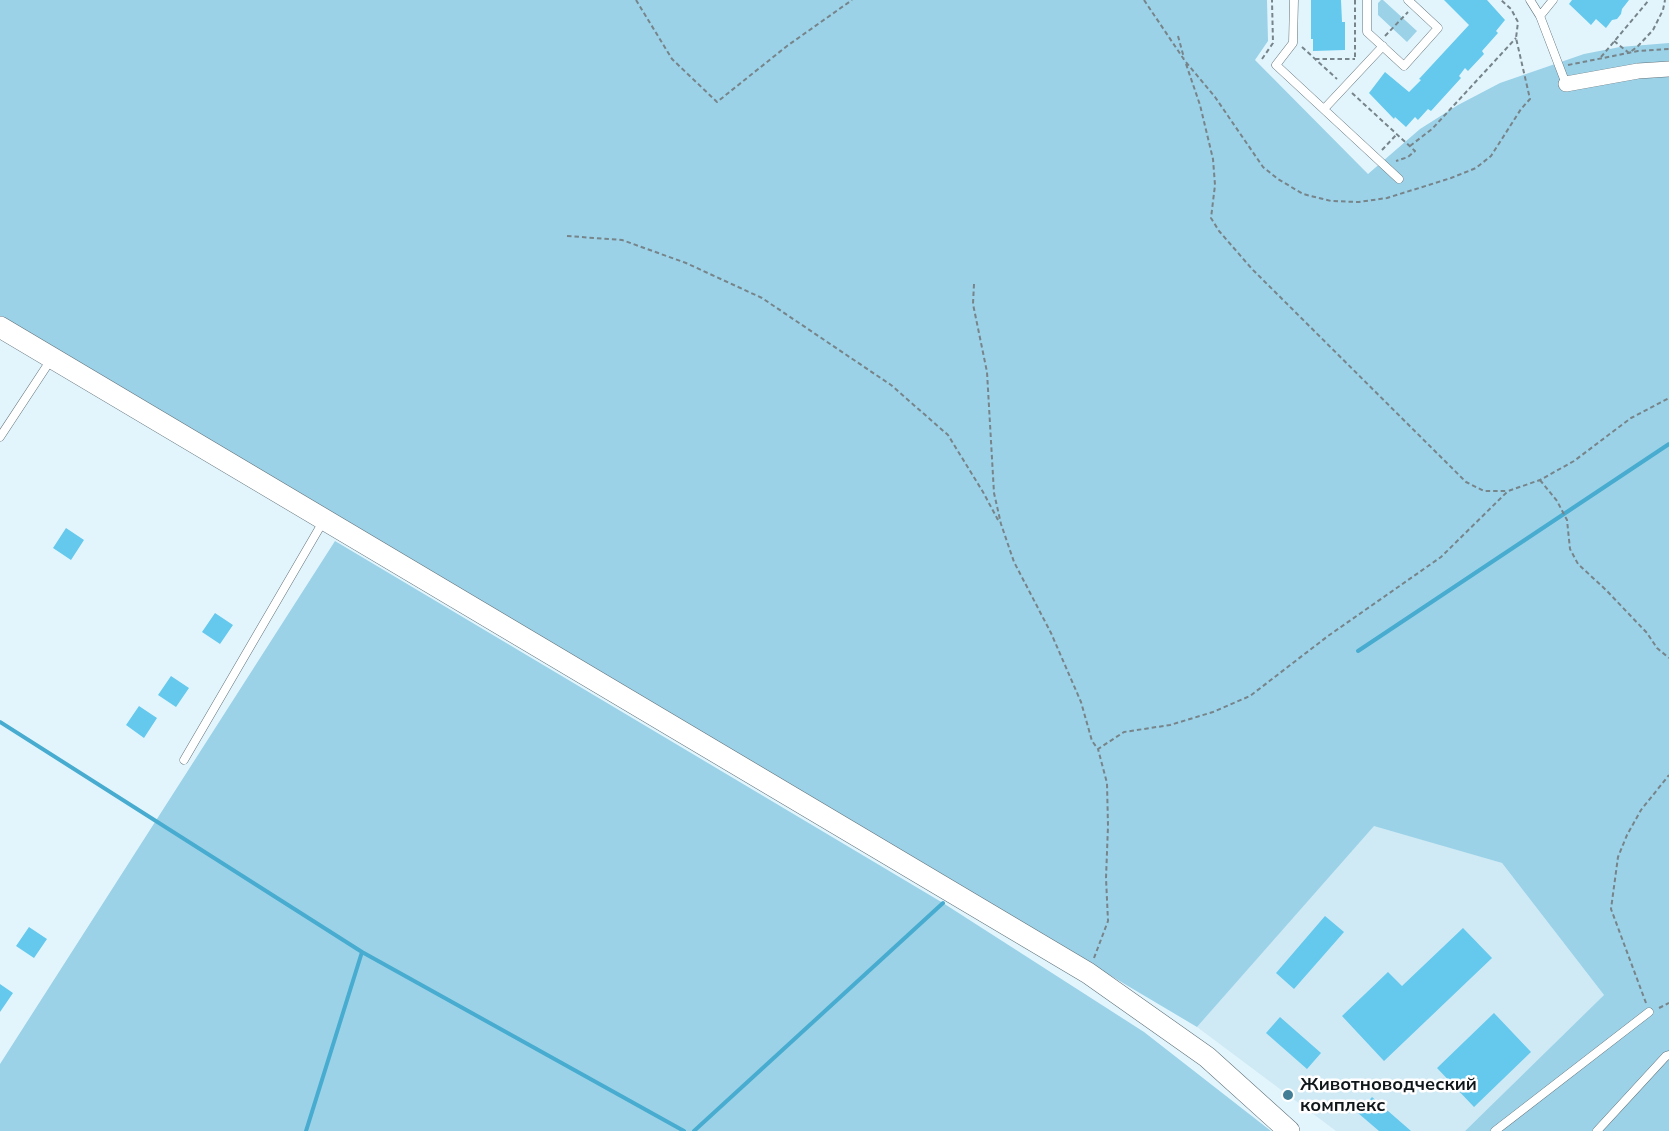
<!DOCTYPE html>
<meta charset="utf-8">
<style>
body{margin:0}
canvas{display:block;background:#e2f5fd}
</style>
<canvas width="1669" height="1131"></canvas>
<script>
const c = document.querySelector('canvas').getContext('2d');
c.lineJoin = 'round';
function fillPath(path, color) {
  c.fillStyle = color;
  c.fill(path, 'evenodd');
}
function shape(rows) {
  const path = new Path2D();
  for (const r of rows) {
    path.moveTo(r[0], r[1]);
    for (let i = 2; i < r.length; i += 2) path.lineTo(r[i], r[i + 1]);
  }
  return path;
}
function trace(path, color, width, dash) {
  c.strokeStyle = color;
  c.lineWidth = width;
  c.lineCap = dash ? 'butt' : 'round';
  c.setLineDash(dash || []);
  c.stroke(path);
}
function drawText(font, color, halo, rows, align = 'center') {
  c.font = font + ' Mulish,sans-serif';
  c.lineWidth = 5;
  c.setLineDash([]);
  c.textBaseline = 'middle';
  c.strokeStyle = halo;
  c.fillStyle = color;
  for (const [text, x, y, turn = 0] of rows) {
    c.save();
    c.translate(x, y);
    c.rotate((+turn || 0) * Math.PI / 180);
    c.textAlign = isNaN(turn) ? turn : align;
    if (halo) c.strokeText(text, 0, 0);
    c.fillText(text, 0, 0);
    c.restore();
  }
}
fillPath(shape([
 [1374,825,1502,863,1604,995,1465,1131,1336,1131,1197,1027]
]), '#cfeaf5');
fillPath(shape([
 [0,0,1267,0,1268,41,1255,60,1368,174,1420,129,1458,105,1500,83,1584,54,1620,47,1669,43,1669,1131,1465,1131,1604,995,1502,863,1374,826,1197,1027,0,316],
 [1381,0,1383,0,1417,31,1407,42,1378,15,1378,3],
 [335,541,943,903,1144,1032,1271,1131,0,1131,0,1064]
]), '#9bd2e8');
trace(shape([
 [1358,651,1669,444],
 [0,722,362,952,684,1131],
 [306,1131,362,952],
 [694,1131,943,903]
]), '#47accf', 4);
fillPath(shape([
 [1311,0,1341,0,1342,22,1345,22,1345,50,1313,51,1313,39,1311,39],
 [1444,0,1487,0,1505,20,1496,31,1498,33,1482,51,1484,54,1468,71,1465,68,1459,76,1461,78,1431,111,1428,109,1418,120,1415,117,1406,127,1395,117,1394,119,1369,93,1385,72,1409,92,1421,80,1419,79,1469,25],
 [1572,0,1629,0,1622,9,1621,14,1617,19,1612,20,1606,28,1596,19,1591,25,1569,4],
 [66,528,84,540,71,560,53,548],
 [215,613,233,625,220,644,202,632],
 [171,676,189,688,176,707,158,695],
 [139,706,157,718,144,738,126,725],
 [1325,916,1344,932,1294,989,1276,973],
 [29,927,47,939,34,958,16,946],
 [1463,928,1492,958,1384,1061,1342,1016,1388,972,1402,986],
 [0,984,13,993,0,1012],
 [1494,1013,1531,1052,1474,1107,1437,1068],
 [1280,1017,1321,1053,1307,1069,1266,1033],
 [1372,1097,1411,1131,1379,1131,1358,1113]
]), '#65c8ed');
const lane = shape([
 [1294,0,1293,43,1276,65,1399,179],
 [1367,0,1367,32,1404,66,1438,28,1408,0],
 [1530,0,1540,16,1566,84],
 [1540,16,1553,0],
 [1324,109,1383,46],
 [0,437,52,358],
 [184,760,324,520],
 [1495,1131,1649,1012],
 [1597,1131,1666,1056,1669,1055]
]);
const street = shape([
 [1566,84,1638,71,1669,69]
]);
const secondary = shape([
 [0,327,1088,973,1207,1057,1289,1131]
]);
trace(lane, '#617279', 9);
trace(street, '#617279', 16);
trace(secondary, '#617279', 22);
trace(shape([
 [636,0,672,59,717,102,787,46,852,0],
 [1144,0,1185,61,1215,97,1263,167,1278,179,1303,194,1331,201,1359,202,1387,198,1451,178,1476,168,1491,156,1521,109,1530,99,1516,38,1518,22,1511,9,1501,0],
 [1355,0,1355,59],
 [1178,36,1184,58],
 [1385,36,1408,12],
 [1614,41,1629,53,1638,46,1653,30,1663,10,1665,0],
 [1302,47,1337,79],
 [1601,57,1649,0],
 [1262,59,1273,43,1272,0],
 [1315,59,1355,59],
 [1186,64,1200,105,1213,159,1215,185,1211,218,1219,231,1252,269,1466,482,1484,491,1508,491],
 [1568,65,1638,51,1669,49],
 [1352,93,1415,151,1408,157,1396,161],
 [1410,146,1432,129,1516,38],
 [1382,150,1397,134],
 [567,236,622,240,686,263,762,298,891,385,948,435,983,492,998,520],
 [974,284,973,304,987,372,994,493,1001,524,1014,562,1051,633,1081,702,1092,741,1098,749,1124,732,1170,725,1213,712,1250,696,1328,636,1441,557,1508,491,1540,480,1574,461,1631,418,1669,398],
 [1540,480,1557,501,1567,520,1570,549,1578,564,1606,590,1647,633,1657,648,1669,658],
 [1094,958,1108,921,1106,878,1108,826,1107,783,1098,749],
 [1646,1003,1611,909,1618,857,1627,835,1641,810,1669,775],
 [1659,1008,1669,1003]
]), '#778489', 2, [4.5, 3]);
trace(lane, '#fff', 8);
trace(street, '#fff', 15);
trace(secondary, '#fff', 21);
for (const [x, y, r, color] of [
 [1288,1095,6,"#427e95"]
]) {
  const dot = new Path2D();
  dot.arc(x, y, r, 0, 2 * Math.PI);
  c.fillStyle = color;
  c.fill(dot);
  trace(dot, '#fefefe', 2);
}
drawText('bold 18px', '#10171a', '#fefefe', [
 ["Животноводческий",1300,1085],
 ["комплекс",1300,1106]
], 'left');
</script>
